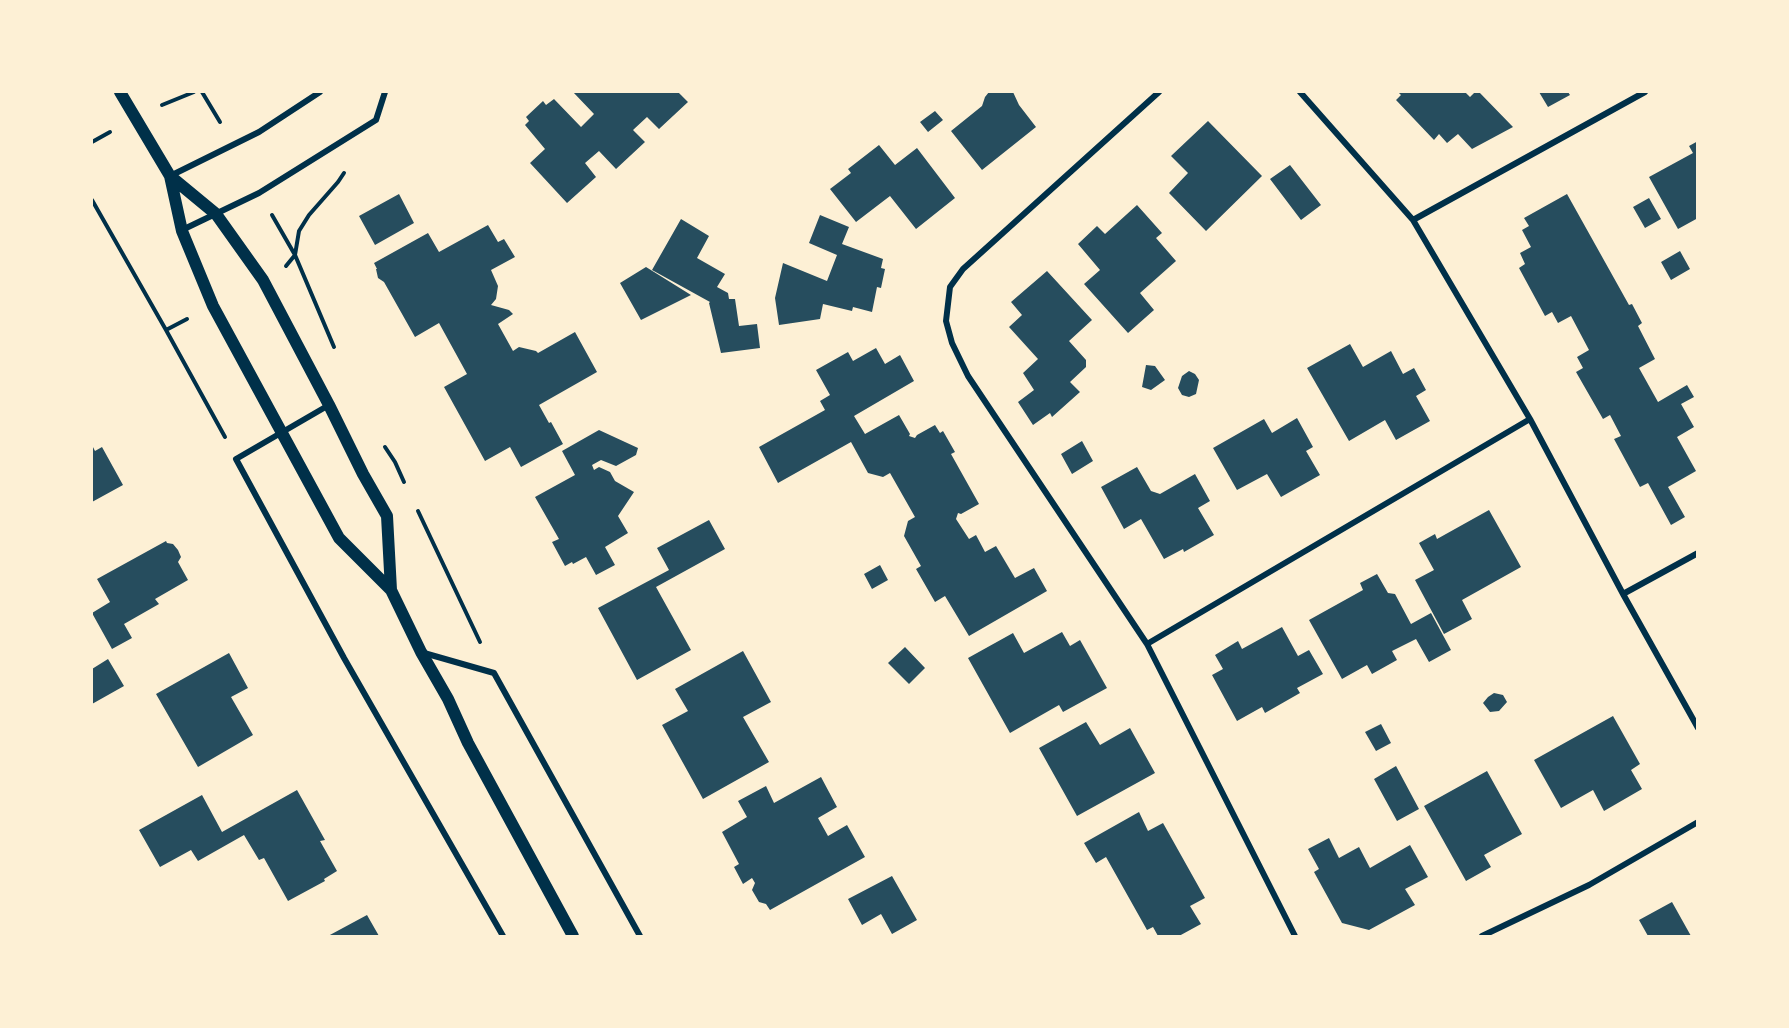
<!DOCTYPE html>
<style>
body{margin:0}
#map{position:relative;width:1789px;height:1028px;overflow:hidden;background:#fdf0d5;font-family:Mulish,sans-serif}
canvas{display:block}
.frame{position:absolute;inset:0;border:93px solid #fdf0d5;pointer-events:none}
</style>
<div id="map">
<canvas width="1789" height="1028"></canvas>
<div class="frame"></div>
</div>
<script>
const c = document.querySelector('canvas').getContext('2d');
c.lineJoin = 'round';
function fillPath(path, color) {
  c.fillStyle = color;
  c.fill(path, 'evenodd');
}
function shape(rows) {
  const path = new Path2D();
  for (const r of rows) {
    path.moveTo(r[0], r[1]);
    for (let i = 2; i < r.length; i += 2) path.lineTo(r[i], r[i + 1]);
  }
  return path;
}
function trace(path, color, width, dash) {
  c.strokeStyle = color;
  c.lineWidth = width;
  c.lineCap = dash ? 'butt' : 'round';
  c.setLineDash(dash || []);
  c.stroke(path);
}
fillPath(shape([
 [573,92,678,92,688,102,659,129,647,117,633,130,645,142,616,169,599,151,585,163,596,177,567,203,530,163,545,149,525,125,529,121,526,117,543,101,546,105,554,99,581,127,594,114],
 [989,92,1013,92,1019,105,1036,127,982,170,951,131,982,106,985,97],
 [1398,92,1465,92,1470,97,1475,92,1479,92,1513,127,1472,149,1458,134,1447,143,1439,134,1434,140,1396,100,1401,95],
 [1539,92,1568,92,1570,95,1548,107],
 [935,111,943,120,928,132,920,122],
 [1208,121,1262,176,1206,231,1169,193,1188,173,1171,156],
 [1698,141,1698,218,1678,229,1649,177,1693,153,1689,146],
 [879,145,895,165,917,148,955,198,916,229,890,196,856,222,830,189,851,173,848,169],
 [1290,165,1321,205,1301,220,1270,179],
 [399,194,414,223,375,245,359,216],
 [1567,194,1629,305,1632,304,1642,323,1638,326,1655,359,1639,368,1658,402,1687,385,1694,397,1681,404,1694,427,1677,437,1696,471,1668,487,1685,517,1671,525,1648,483,1640,487,1614,439,1621,436,1610,415,1603,419,1576,372,1583,368,1577,357,1589,350,1571,316,1558,323,1552,312,1545,316,1519,268,1525,264,1520,253,1531,247,1522,230,1529,226,1524,218],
 [1649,198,1661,219,1645,228,1633,207],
 [1137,205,1162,233,1156,238,1176,261,1140,293,1154,310,1128,333,1084,284,1100,270,1078,244,1097,226,1105,234],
 [820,215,849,227,842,244,883,259,881,268,885,269,881,288,877,287,872,312,853,307,852,311,823,304,820,319,779,325,775,298,783,263,827,281,837,255,809,243],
 [681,219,709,236,697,258,725,274,717,287,728,293,729,299,735,299,739,326,757,324,760,348,721,353,709,303,710,302,652,270],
 [488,225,498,242,504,239,515,257,491,270,498,286,496,299,491,305,509,310,513,314,498,324,513,351,519,347,536,351,538,353,575,332,597,372,539,405,549,423,551,422,563,444,521,467,510,447,485,461,444,387,467,374,439,323,415,337,384,282,378,278,376,269,377,269,374,263,428,233,439,252],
 [1680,251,1690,269,1671,280,1661,262],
 [646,267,691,295,641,320,620,283],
 [1047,271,1092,320,1069,341,1086,360,1086,367,1070,382,1080,392,1052,417,1050,413,1033,425,1018,402,1034,390,1023,373,1038,359,1009,327,1022,315,1011,302],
 [1350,344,1363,367,1391,351,1403,374,1414,368,1426,390,1416,396,1430,421,1396,440,1385,420,1349,441,1307,368],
 [876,348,885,364,900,355,914,381,854,416,865,434,899,415,910,434,909,436,915,438,917,435,935,425,940,433,943,431,955,452,951,454,979,504,961,514,958,513,956,519,969,539,976,535,985,552,996,546,1015,578,1034,568,1047,591,969,636,945,596,935,602,916,569,921,566,904,536,908,521,915,517,890,473,883,477,868,473,851,442,778,483,759,447,825,410,820,401,830,395,816,370,848,352,853,361],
 [1146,365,1155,366,1165,380,1151,390,1142,387],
 [1189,371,1195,374,1199,380,1196,394,1189,397,1182,395,1178,388,1182,376],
 [1297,418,1313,447,1306,451,1320,475,1281,497,1267,474,1237,490,1213,448,1264,419,1272,433],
 [599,430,638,448,636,455,616,466,601,460,592,465,594,470,599,467,610,472,615,481,634,492,618,516,628,533,605,547,615,565,596,575,586,557,573,564,572,562,565,566,552,542,559,539,535,497,575,475,562,451],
 [1082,441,1093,461,1072,474,1061,454],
 [92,445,95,451,102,447,123,485,92,502],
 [1137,467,1151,491,1160,494,1195,474,1210,501,1198,508,1214,535,1184,552,1183,549,1164,559,1141,519,1124,529,1101,487],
 [1489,510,1521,567,1462,600,1472,619,1444,634,1415,580,1434,570,1419,543,1435,534,1437,539],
 [709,520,725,549,656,587,691,650,637,680,598,608,669,570,657,548],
 [166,541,167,543,173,544,178,550,181,557,178,562,188,580,155,599,159,604,124,624,132,638,112,649,92,613,110,602,97,579],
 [880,565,888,580,872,589,864,574],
 [1377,574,1388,593,1395,594,1411,624,1431,613,1451,650,1429,662,1416,639,1392,651,1397,660,1372,674,1367,665,1342,679,1309,620,1363,590,1360,583],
 [1282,627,1298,656,1309,650,1323,674,1297,688,1300,693,1265,713,1262,707,1237,721,1212,675,1223,669,1215,655,1238,641,1242,649],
 [1062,632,1070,646,1080,640,1107,688,1063,712,1059,705,1010,733,968,658,1013,633,1024,653],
 [905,647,925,668,909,684,888,663],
 [743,651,771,702,743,717,769,762,703,799,662,725,688,711,675,689],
 [229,653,248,688,231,697,253,735,198,767,156,694],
 [108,659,124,686,92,704,92,669],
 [1494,693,1503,695,1507,702,1499,711,1490,712,1483,703,1488,697],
 [1613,716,1640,764,1631,770,1642,789,1604,811,1593,790,1561,808,1534,760],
 [1086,722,1100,745,1130,728,1155,773,1077,816,1039,748],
 [1381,724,1391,743,1376,751,1365,732],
 [1396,766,1419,809,1397,821,1374,779],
 [1487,771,1522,834,1484,855,1491,867,1466,881,1424,806],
 [821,777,837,807,818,818,828,836,847,825,865,857,770,910,766,904,759,902,752,890,755,883,752,878,743,884,734,867,739,864,722,832,747,817,738,801,766,786,774,803],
 [297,790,325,840,320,841,337,871,324,879,325,881,288,901,264,858,259,860,244,835,198,861,191,850,160,867,139,830,202,795,222,832],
 [1139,812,1148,831,1163,823,1205,898,1190,906,1201,924,1179,936,1158,936,1153,927,1147,930,1106,857,1096,863,1084,843],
 [1329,838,1339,858,1359,847,1370,868,1410,845,1428,877,1405,889,1415,905,1369,930,1342,923,1314,872,1319,869,1308,849],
 [892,876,917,920,892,934,881,914,862,925,848,899],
 [1672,902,1691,936,1648,936,1639,920],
 [367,915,379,936,328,936]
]), '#264d5e');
trace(shape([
 [202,92,220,122],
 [162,105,194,92],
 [92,142,110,132],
 [92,200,166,330,225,437],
 [272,215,295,255,334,347],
 [286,266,295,255,299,231,309,215,338,182,344,173],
 [166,330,187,319],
 [385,447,395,462,404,482],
 [418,511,480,642]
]), '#003049', 4);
trace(shape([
 [1159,92,963,269,950,287,946,321,952,343,968,376,1147,644,1295,936],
 [1300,92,1413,220,1530,419,1623,594,1698,728],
 [170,176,259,132,320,92],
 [1413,220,1645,92],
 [182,230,259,193,376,120,385,92],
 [329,405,236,459,344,658,503,936],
 [1623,594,1698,553],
 [1147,644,1530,419],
 [424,653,494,673,640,936],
 [1482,936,1589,885,1698,822]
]), '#003049', 6);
trace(shape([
 [120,92,170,176,182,231,213,306,339,538,391,590,421,652,448,699,468,743,573,936],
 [170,176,216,214,263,280,329,405,363,474,387,516,391,590]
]), '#003049', 12);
</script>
